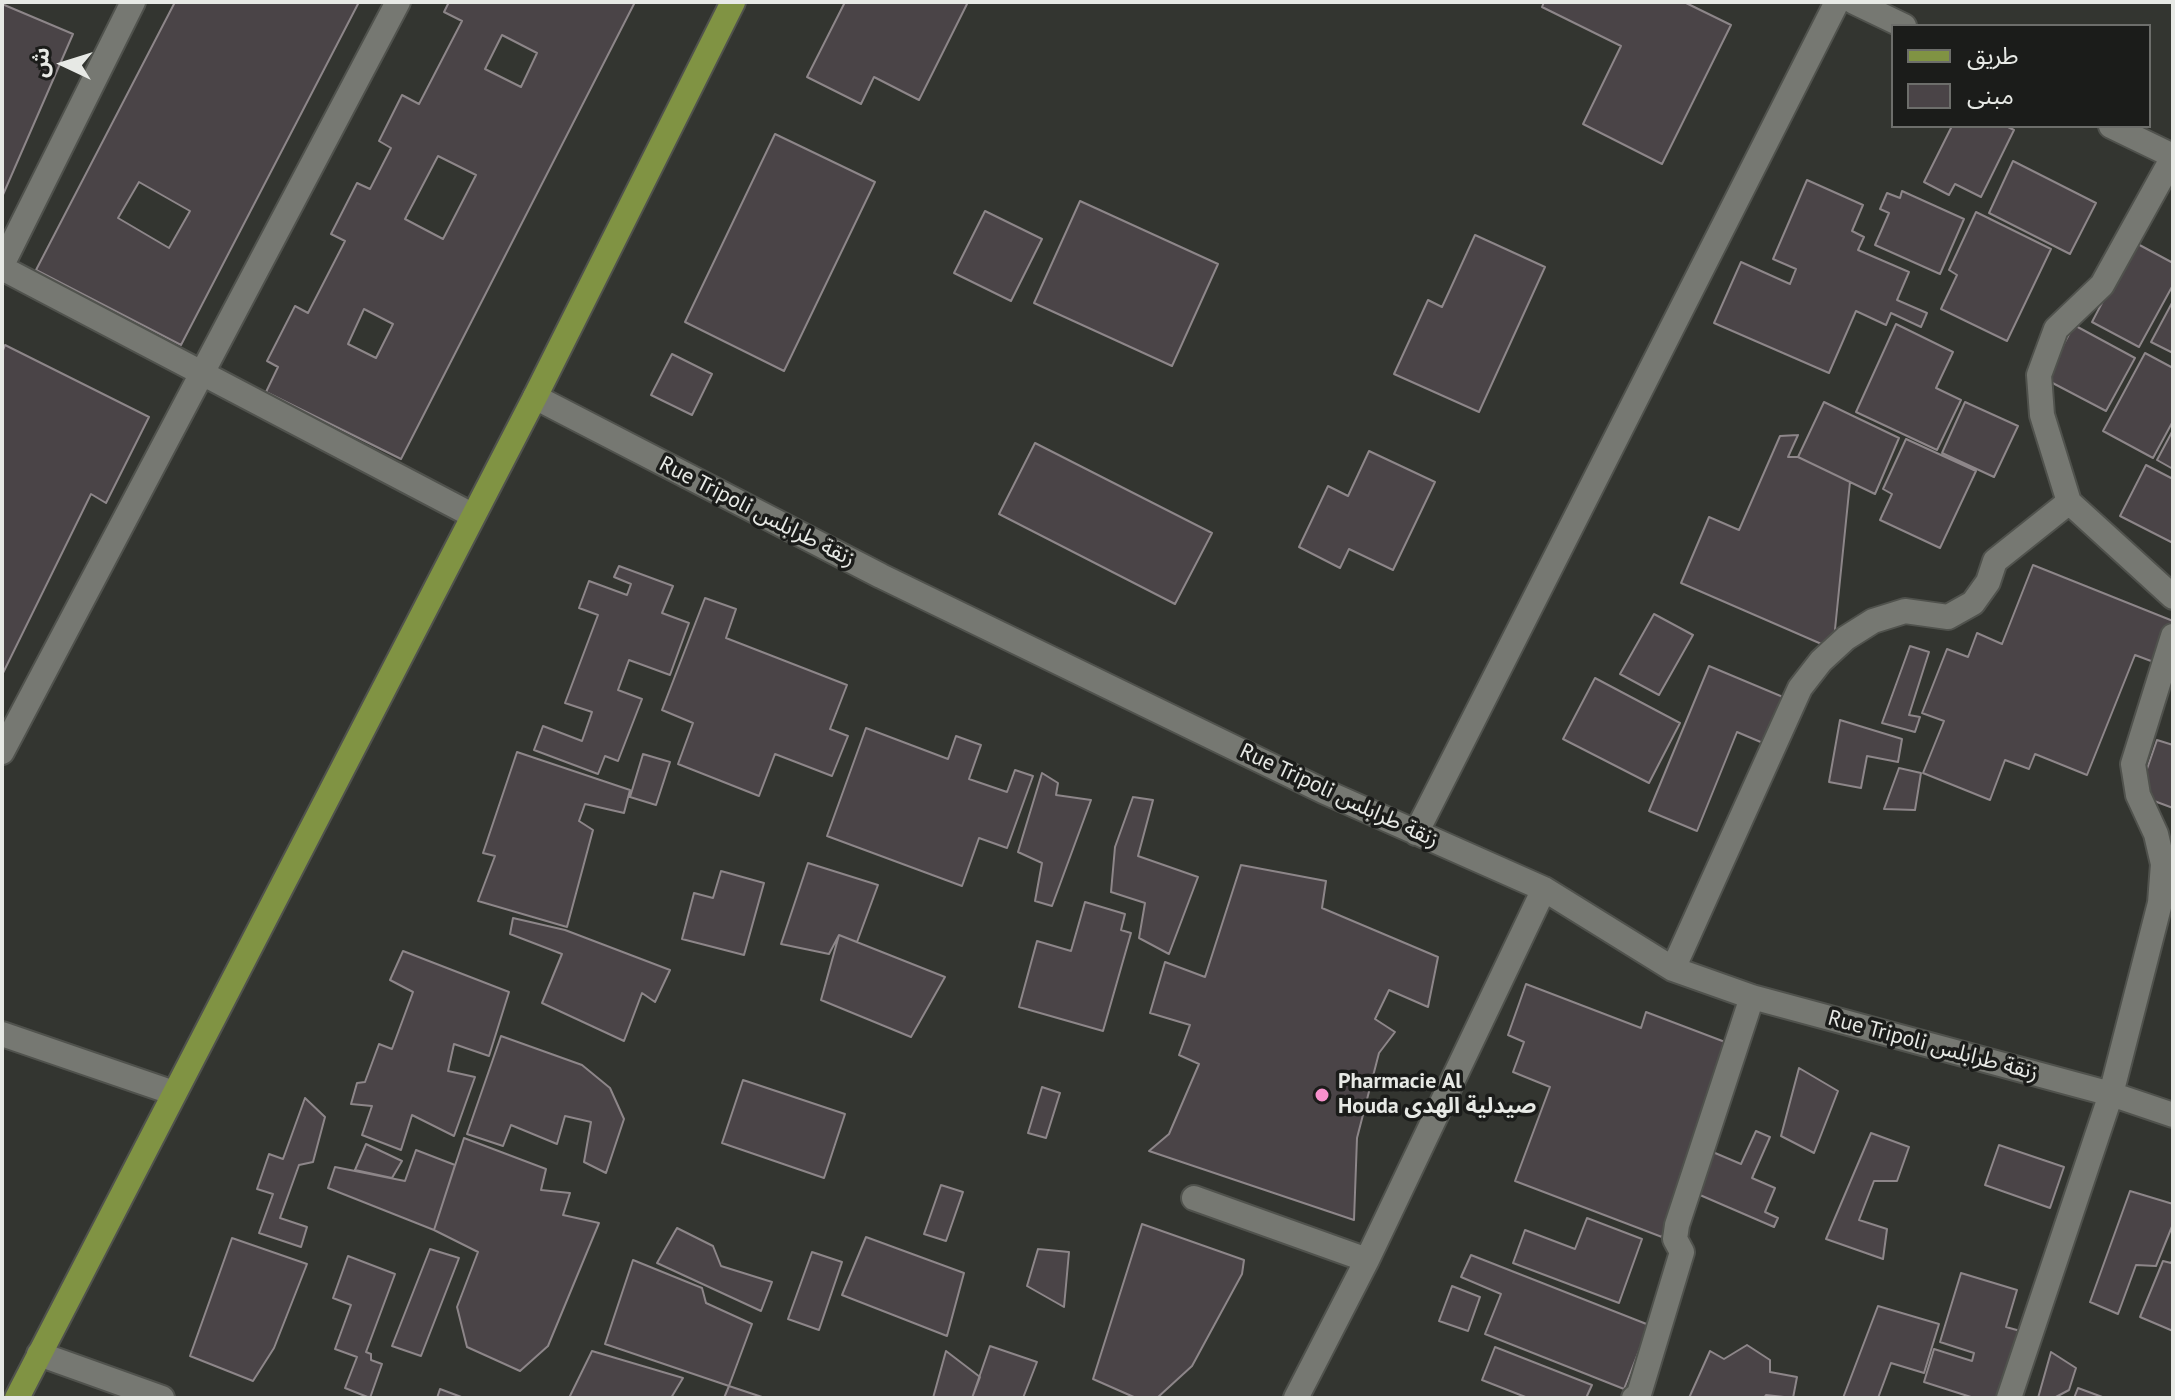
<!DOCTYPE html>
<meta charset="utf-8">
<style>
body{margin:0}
#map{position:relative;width:2175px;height:1400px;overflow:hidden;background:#333530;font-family:"PT Sans","Noto Sans Arabic",sans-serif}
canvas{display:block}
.frame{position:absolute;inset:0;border:4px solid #e7e9e5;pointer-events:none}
.legend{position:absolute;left:1891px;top:24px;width:260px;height:104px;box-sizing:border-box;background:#1b1c1a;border:2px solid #6d6e6b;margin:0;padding:10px 14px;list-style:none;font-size:24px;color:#e7e9e5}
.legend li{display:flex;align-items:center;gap:16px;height:40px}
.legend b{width:40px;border:2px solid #6d6e6b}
.north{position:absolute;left:24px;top:24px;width:80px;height:80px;-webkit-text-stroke:6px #1b1c1a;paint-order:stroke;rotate:274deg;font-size:22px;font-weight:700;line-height:32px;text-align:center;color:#e7e9e5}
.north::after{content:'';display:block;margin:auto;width:28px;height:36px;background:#e7e9e5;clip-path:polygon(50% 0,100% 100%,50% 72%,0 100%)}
</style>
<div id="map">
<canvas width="2175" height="1400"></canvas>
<div class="frame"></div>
<ul class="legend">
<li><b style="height:10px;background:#809343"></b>طريق</li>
<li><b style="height:22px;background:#4a4447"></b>مبنى</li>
</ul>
<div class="north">ش</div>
</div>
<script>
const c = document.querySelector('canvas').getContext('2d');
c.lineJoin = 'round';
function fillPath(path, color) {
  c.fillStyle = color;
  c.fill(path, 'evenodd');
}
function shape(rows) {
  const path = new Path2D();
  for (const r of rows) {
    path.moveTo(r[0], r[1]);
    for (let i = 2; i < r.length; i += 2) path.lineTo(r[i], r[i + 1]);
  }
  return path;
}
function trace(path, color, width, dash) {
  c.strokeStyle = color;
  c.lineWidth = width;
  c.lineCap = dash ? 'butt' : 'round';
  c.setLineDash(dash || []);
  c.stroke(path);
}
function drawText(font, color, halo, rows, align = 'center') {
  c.font = font + ' "PT Sans","Noto Sans Arabic",sans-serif';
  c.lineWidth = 7;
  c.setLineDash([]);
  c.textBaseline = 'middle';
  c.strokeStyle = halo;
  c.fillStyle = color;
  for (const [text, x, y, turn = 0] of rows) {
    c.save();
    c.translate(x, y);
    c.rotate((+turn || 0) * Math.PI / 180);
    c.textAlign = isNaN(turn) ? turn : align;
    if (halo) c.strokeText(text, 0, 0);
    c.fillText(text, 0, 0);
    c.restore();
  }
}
const building = shape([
 [175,2,359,2,181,345,36,270,175,2],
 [139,182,190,211,169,248,118,218,139,182],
 [449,2,635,2,401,459,266,392,278,367,267,361,295,306,308,313,345,241,331,234,357,183,370,189,391,148,379,141,402,95,419,104,462,21,444,12,449,2],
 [502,35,537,53,521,87,485,69,502,35],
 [438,156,476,175,443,239,405,219,438,156],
 [364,309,393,324,376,358,348,344,364,309],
 [845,2,968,2,919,100,874,77,861,104,807,77,845,2],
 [1544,2,1684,2,1731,25,1662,164,1583,124,1621,46,1542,7,1544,2],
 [2,4,73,34,2,197,2,4],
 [1952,126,2006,126,2014,130,1981,197,1955,184,1949,195,1924,182,1952,126],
 [775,134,875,182,784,371,685,322,775,134],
 [2013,161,2096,203,2070,254,1989,213,2013,161],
 [1807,180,1863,205,1852,231,1864,237,1858,250,1909,272,1897,300,1927,313,1921,327,1891,313,1886,325,1856,311,1829,373,1714,323,1741,262,1790,284,1796,269,1773,259,1807,180],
 [1902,191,1964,219,1940,274,1875,245,1889,213,1880,209,1887,193,1900,198,1902,191],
 [1080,201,1218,264,1172,366,1034,303,1080,201],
 [985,211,1042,239,1011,301,954,273,985,211],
 [1976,212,2051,249,2007,341,1941,309,1957,275,1949,270,1976,212],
 [1475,235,1545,267,1479,412,1394,374,1428,300,1442,307,1475,235],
 [2134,242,2173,263,2173,285,2139,347,2092,322,2134,242],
 [2173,301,2173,353,2151,342,2173,301],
 [1896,324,1953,352,1936,388,1961,400,1937,450,1856,412,1896,324],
 [2074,325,2135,358,2106,411,2045,379,2074,325],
 [5,345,149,417,106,503,91,494,2,675,2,353,5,345],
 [2145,353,2173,368,2173,421,2153,458,2103,431,2145,353],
 [672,354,712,374,692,415,651,395,672,354],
 [1824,402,1899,438,1875,494,1798,457,1824,402],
 [1965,402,2018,426,1994,477,1942,453,1965,402],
 [2173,430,2173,469,2157,460,2173,430],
 [1798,435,1788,457,1798,457,1850,482,1833,649,1681,583,1709,517,1739,530,1780,436,1798,435],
 [1906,439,1976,471,1940,548,1880,520,1892,494,1883,489,1906,439],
 [1035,443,1212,533,1175,604,999,514,1035,443],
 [1369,451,1435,482,1393,570,1349,549,1340,568,1299,547,1328,486,1348,496,1369,451],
 [2146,465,2173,479,2173,543,2120,516,2146,465],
 [2033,565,2173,621,2173,629,2159,664,2135,655,2087,775,2035,754,2029,769,2005,760,1990,800,1923,773,1944,721,1922,713,1947,649,1968,657,1977,633,2002,644,2033,565],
 [619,566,673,586,662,613,689,623,670,675,629,660,618,690,642,699,618,761,605,756,598,774,534,750,543,726,582,741,592,712,565,703,598,615,579,608,589,581,627,595,631,584,614,577,619,566],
 [705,598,736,609,726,638,847,685,830,729,848,736,832,776,775,754,759,796,678,764,693,723,662,710,705,598],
 [1654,614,1693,635,1659,695,1620,674,1654,614],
 [1910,646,1929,652,1909,715,1920,717,1915,732,1882,723,1910,646],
 [1709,666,1783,697,1763,743,1737,732,1697,831,1649,811,1709,666],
 [1595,678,1680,723,1649,783,1563,739,1595,678],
 [1840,720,1902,739,1898,762,1867,756,1861,788,1829,782,1840,720],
 [866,728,948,759,956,736,981,745,969,779,1007,792,1015,770,1033,776,1007,848,979,838,962,886,827,836,866,728],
 [2157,740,2173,745,2173,808,2138,795,2157,740],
 [517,752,630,790,624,813,585,804,579,821,593,830,567,927,478,901,495,856,483,853,517,752],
 [643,754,670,762,656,805,630,797,643,754],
 [1899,768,1921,773,1915,810,1884,809,1899,768],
 [1042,773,1058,783,1056,795,1091,800,1052,906,1035,901,1042,863,1018,852,1042,773],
 [1133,797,1153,800,1138,856,1198,877,1169,954,1139,938,1145,903,1111,892,1115,847,1133,797],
 [808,863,878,885,857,942,839,935,829,954,781,944,808,863],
 [1241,865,1326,881,1322,908,1438,957,1428,1007,1389,990,1375,1019,1395,1032,1379,1053,1357,1138,1354,1220,1149,1151,1169,1134,1199,1064,1179,1055,1190,1025,1150,1013,1165,962,1205,977,1241,865],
 [721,871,764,883,744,955,682,939,694,893,713,898,721,871],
 [1085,902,1125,914,1121,930,1131,933,1103,1031,1019,1007,1037,941,1071,951,1085,902],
 [513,918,565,930,670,970,655,1002,642,993,624,1041,542,1003,562,954,510,934,513,918],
 [839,935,945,977,911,1037,821,1000,839,935],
 [403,951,509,992,489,1056,454,1044,448,1071,475,1077,454,1136,412,1115,401,1150,362,1135,372,1106,351,1104,357,1083,365,1082,379,1044,392,1049,413,992,390,980,403,951],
 [1526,984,1641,1028,1646,1012,1733,1045,1662,1237,1515,1181,1550,1087,1513,1072,1524,1042,1508,1035,1526,984],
 [501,1036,582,1065,610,1088,624,1119,606,1173,584,1162,591,1122,565,1116,557,1144,511,1125,503,1146,467,1134,501,1036],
 [1799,1068,1838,1091,1814,1153,1781,1136,1799,1068],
 [743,1080,845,1114,824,1178,722,1143,743,1080],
 [1042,1087,1060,1093,1046,1138,1028,1133,1042,1087],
 [305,1098,325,1117,313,1162,299,1165,280,1218,307,1227,301,1247,259,1233,273,1194,257,1189,269,1154,283,1159,305,1098],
 [1756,1131,1770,1137,1752,1178,1775,1188,1765,1212,1778,1218,1774,1227,1693,1192,1708,1150,1741,1164,1756,1131],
 [1871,1133,1909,1147,1897,1181,1874,1181,1859,1220,1887,1229,1883,1259,1826,1239,1871,1133],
 [464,1138,546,1169,541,1190,570,1193,563,1215,599,1223,548,1346,520,1371,467,1347,457,1307,478,1252,434,1230,464,1138],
 [366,1144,402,1161,392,1178,355,1170,366,1144],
 [1999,1145,2064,1167,2050,1208,1985,1185,1999,1145],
 [416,1150,455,1165,434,1230,328,1188,335,1167,405,1181,416,1150],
 [941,1185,963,1192,946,1241,924,1234,941,1185],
 [2130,1191,2173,1204,2173,1224,2156,1266,2136,1265,2118,1314,2090,1302,2130,1191],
 [1587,1218,1642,1239,1619,1303,1513,1263,1525,1230,1575,1249,1587,1218],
 [1142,1224,1244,1260,1242,1274,1192,1366,1157,1398,1136,1398,1093,1379,1142,1224],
 [677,1228,713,1246,721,1266,772,1282,761,1311,657,1263,677,1228],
 [866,1237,964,1273,947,1336,842,1295,866,1237],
 [232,1238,307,1264,274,1348,253,1381,190,1356,232,1238],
 [430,1249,459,1258,421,1356,392,1346,430,1249],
 [1038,1249,1069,1252,1064,1307,1027,1286,1038,1249],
 [812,1252,842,1262,819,1330,788,1319,812,1252],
 [1471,1255,1649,1325,1624,1389,1485,1334,1501,1294,1461,1277,1471,1255],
 [348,1256,395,1274,366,1352,371,1354,371,1360,382,1364,370,1398,345,1388,357,1357,335,1349,351,1305,333,1298,348,1256],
 [2173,1259,2173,1331,2140,1317,2163,1261,2171,1263,2173,1259],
 [633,1260,702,1288,706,1303,752,1324,729,1386,605,1344,633,1260],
 [1961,1273,2017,1290,2006,1327,2024,1332,2003,1398,1974,1398,1924,1382,1934,1349,1972,1361,1974,1353,1940,1342,1961,1273],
 [1452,1286,1480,1297,1468,1331,1439,1321,1452,1286],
 [1878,1306,1939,1324,1924,1373,1891,1363,1878,1398,1843,1398,1878,1306],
 [1747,1345,1770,1360,1770,1372,1797,1377,1793,1398,1766,1395,1764,1398,1689,1398,1710,1351,1724,1359,1747,1345],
 [990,1346,1037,1362,1023,1398,972,1398,990,1346],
 [1495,1347,1592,1385,1586,1398,1528,1398,1482,1380,1495,1347],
 [592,1351,683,1378,671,1398,569,1398,592,1351],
 [946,1351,980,1377,972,1398,933,1398,946,1351],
 [2051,1352,2076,1368,2069,1390,2054,1398,2038,1398,2051,1352],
 [729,1386,765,1398,724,1398,729,1386],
 [2078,1388,2105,1398,2074,1398,2078,1388],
 [440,1389,464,1398,437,1398,440,1389]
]);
fillPath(building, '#4a4447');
trace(building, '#8d8689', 2);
const minor = shape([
 [1854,2,1904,26],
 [2111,126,2173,156],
 [2173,157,2102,285,2056,329,2039,375,2042,415,2069,502,2173,597],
 [2,265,133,2],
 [2,268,472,515],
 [535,397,881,576,1323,791,1544,889,1673,969,1752,997,2111,1094,2173,1115],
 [2,752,398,2],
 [1416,833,1837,2],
 [1673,969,1800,688,1821,661,1846,638,1873,621,1905,611,1948,617,1973,603,1988,582,1995,561,2069,502],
 [2,1034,174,1093],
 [1194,1198,1367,1260],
 [39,1354,162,1398],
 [1296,1398,1367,1260,1544,889],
 [1634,1398,1639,1394,1682,1252,1675,1239,1677,1225,1752,997],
 [2009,1398,2111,1094,2160,903,2163,864,2156,834,2138,795,2133,764,2173,636]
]);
const major = shape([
 [17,1398,535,397,733,2]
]);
trace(minor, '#50524d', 28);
trace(major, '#50524d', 28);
trace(minor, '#767872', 24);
trace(major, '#809343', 24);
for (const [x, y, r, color] of [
 [1322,1095,8,"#f890cc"]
]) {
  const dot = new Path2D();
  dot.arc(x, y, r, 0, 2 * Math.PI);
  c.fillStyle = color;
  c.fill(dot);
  trace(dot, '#1b1c1a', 3);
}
drawText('22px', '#e7e9e5', '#1b1c1a', [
 ["Rue Tripoli زنقة طرابلس",757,512,27],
 ["Rue Tripoli زنقة طرابلس",1339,796,25],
 ["Rue Tripoli زنقة طرابلس",1933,1046,15]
]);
drawText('bold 22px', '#e7e9e5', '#1b1c1a', [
 ["Pharmacie Al",1338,1082],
 ["Houda صيدلية الهدى",1338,1107]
], 'left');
</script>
